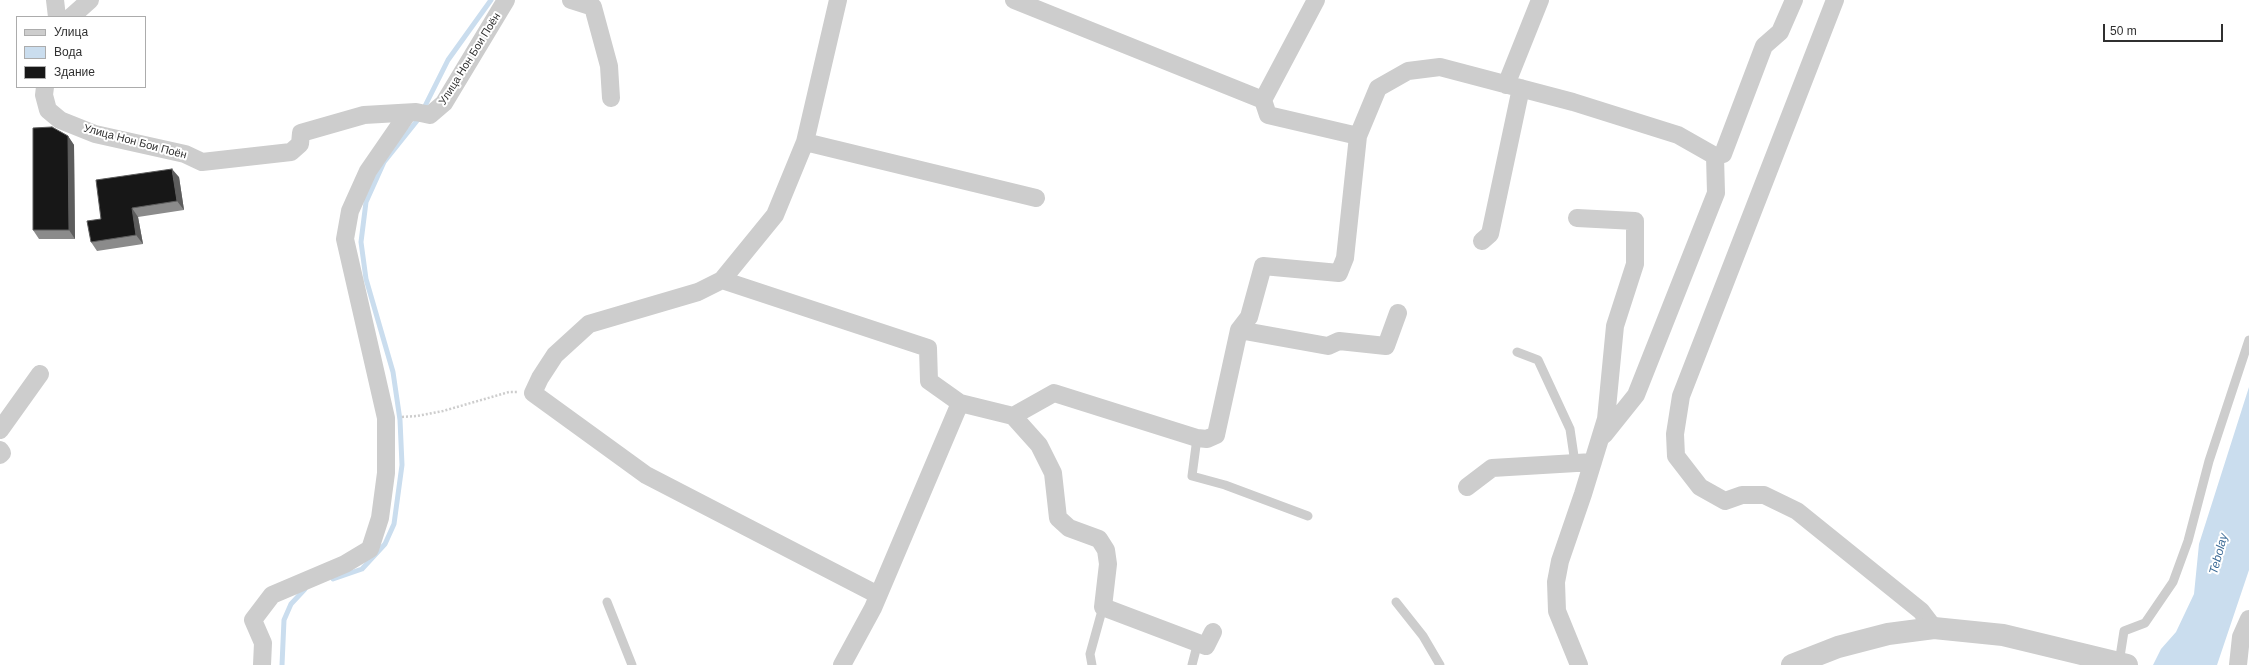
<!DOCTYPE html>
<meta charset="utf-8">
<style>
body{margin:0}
#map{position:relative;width:2249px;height:665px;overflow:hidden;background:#fff;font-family:Helvetica,sans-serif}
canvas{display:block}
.legend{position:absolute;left:16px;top:16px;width:130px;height:72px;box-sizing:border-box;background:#fff;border:1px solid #acacac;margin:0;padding:5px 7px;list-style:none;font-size:12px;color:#303030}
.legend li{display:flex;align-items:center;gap:8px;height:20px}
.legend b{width:20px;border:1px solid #acacac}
.scale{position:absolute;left:2103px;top:24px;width:120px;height:18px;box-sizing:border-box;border:2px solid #303030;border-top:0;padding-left:5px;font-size:12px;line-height:14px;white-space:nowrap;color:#303030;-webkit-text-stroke:3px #fff;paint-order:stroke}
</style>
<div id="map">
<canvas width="2249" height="665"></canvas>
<ul class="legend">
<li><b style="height:5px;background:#cdcdcd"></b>Улица</li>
<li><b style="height:11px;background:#caddee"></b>Вода</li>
<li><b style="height:11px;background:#171717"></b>Здание</li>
</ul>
<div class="scale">50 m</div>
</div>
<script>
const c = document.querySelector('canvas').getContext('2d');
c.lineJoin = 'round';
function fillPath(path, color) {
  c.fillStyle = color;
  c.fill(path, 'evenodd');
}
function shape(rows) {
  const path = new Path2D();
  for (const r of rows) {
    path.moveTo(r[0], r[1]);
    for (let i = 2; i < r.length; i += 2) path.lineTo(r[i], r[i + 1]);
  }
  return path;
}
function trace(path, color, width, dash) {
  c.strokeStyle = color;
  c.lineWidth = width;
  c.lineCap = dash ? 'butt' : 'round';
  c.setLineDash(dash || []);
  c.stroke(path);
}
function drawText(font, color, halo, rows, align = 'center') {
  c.font = font + ' Helvetica,sans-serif';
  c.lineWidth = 4;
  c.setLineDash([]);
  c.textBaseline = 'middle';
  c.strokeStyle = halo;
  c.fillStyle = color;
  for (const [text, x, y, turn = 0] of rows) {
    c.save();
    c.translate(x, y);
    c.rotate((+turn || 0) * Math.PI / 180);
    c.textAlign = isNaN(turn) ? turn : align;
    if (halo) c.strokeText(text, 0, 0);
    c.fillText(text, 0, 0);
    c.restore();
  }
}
fillPath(shape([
 [2249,387,2249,570,2217,665,2153,665,2161,649,2176,632,2194,594,2199,544]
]), '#caddee');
trace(shape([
 [423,110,448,60,491,0],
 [333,579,362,569,385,544,394,524,402,465,400,420,393,372,366,279,361,242,366,202,384,162,420,117],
 [282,665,284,620,291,604,305,589]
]), '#caddee', 5);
trace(shape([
 [402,417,417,416,443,411,509,392,518,392]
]), '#cdcdcd', 2.5, [2, 2]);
trace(shape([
 [1517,352,1538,360,1570,429,1575,463],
 [1197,438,1192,476,1225,485,1308,516],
 [607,602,632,665],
 [1396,602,1423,636,1440,665],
 [2119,663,2124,631,2145,623,2173,582,2188,541,2209,461,2249,340],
 [1092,665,1090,654,1103,607],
 [1192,665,1198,642]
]), '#cdcdcd', 9);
trace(shape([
 [55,0,57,17],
 [571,0,593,7,609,66,611,98],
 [838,0,805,142,775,215,722,280,698,292,589,324,555,355,540,378,533,393,646,475,878,595],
 [1014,0,1263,100,1268,115,1358,136],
 [1835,0,1681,396,1675,434,1676,456,1700,487,1725,501,1742,495,1764,495,1797,511,1921,611,1934,628],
 [71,17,90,0],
 [1506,85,1540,0],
 [45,87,44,95,48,110,60,120,95,134,185,154,202,162,291,152,300,144,301,133,364,115,416,112,430,115,444,103,506,0],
 [1263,100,1316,0],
 [805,142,1036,198],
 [1577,218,1635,221,1635,264,1615,326,1606,419,1583,494,1560,561,1556,582,1557,611,1579,665],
 [1482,241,1490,234,1521,88],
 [722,280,928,348,929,381,960,403,1013,416,1054,393,1197,438,1207,439,1216,435,1239,330,1249,317,1263,266,1339,273,1345,258,1358,136,1378,88,1408,71,1440,67,1573,102,1678,135,1715,156,1723,154,1764,46,1780,32,1794,0],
 [1239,330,1328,346,1339,341,1386,346,1398,313],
 [1013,416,1039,445,1053,473,1058,518,1069,528,1099,539,1106,550,1108,564,1103,607,1206,646,1213,632],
 [0,430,40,374],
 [1604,435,1636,395,1716,193,1715,156],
 [0,450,2,453,0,455],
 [1467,487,1492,468,1593,462],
 [262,665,263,643,253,620,272,595,345,564,370,549,380,518,386,473,386,418,345,239,350,211,368,171,408,113],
 [842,665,873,608,960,403],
 [2238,665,2241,637,2249,619]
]), '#cdcdcd', 18);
trace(shape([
 [1792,665,1838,647,1888,634,1934,628,2003,635,2127,665]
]), '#cdcdcd', 22);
fillPath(shape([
 [68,136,74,145,75,239,39,239,33,230],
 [179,177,184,210,138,217,143,244,97,251,91,242,101,219]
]), '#8b8b8b');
fillPath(shape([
 [68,136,74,145,75,239,69,230],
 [172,169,179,177,184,210,177,201],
 [132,208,138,217,143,244,136,235]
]), '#5d5d5d');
const building = shape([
 [52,127,68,136,69,230,33,230,33,128,52,127],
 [172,169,177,201,132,208,136,235,91,242,87,221,101,219,96,180,172,169]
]);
fillPath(building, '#171717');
trace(building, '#5d5d5d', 1);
drawText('11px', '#303030', '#fff', [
 ["Улица Нон Бои Поён",470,59,-58],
 ["Улица Нон Бои Поён",135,142,15]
]);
drawText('italic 12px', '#3b6a96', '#fff', [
 ["Tebolay",2219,554,-75]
]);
</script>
